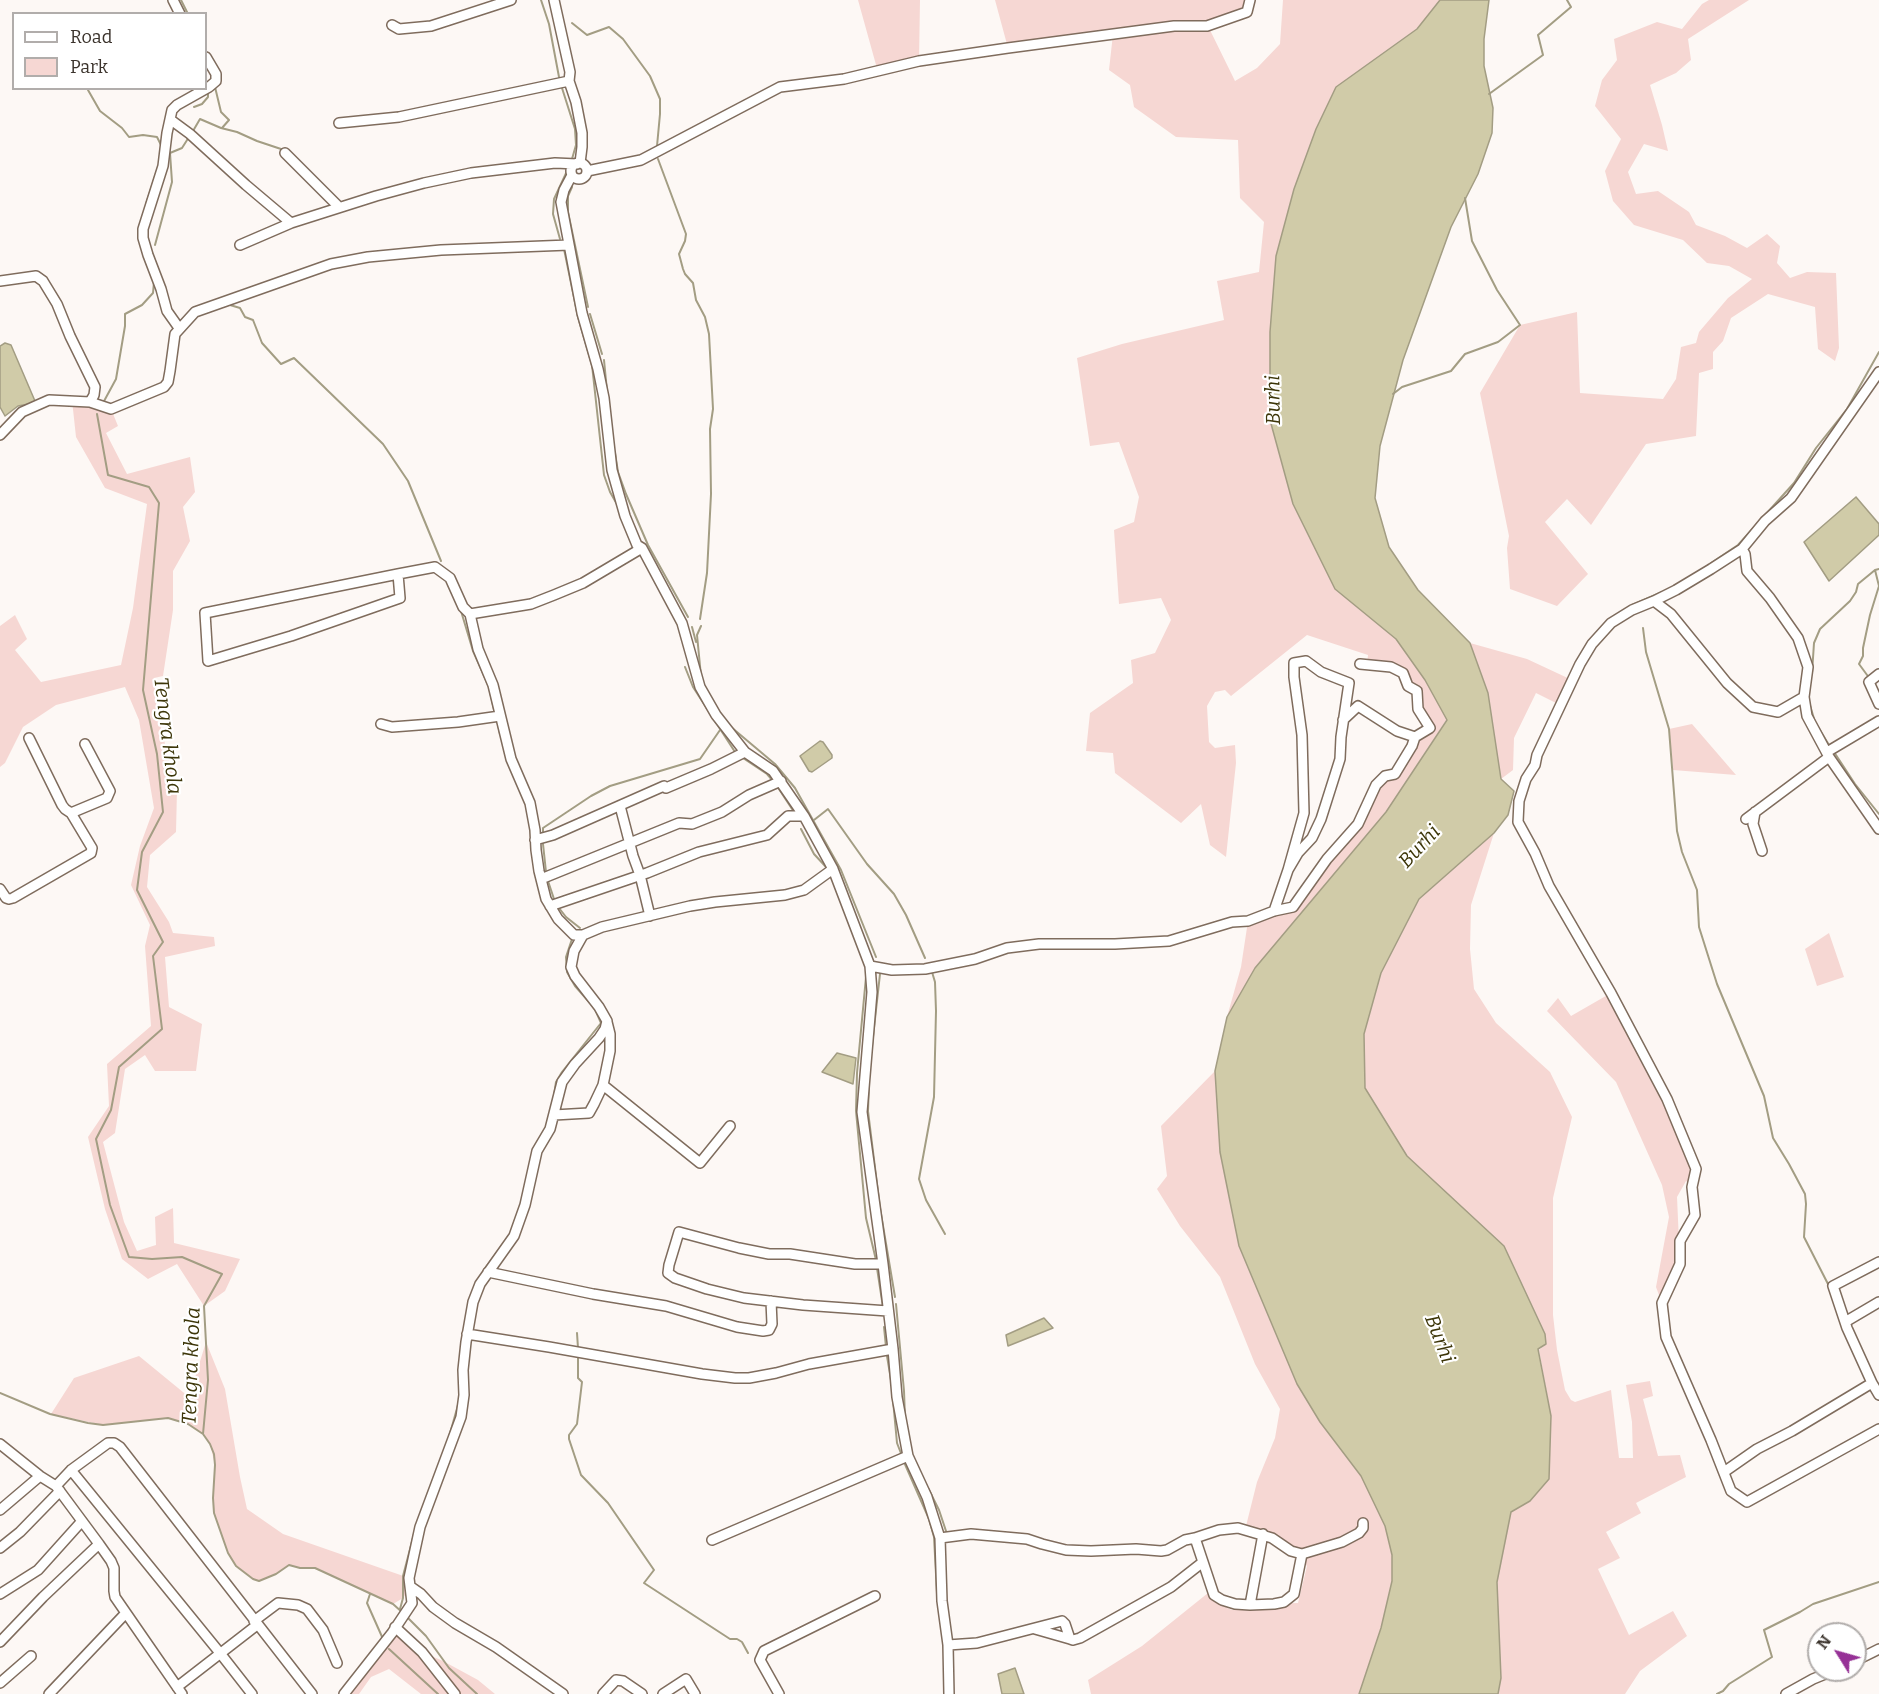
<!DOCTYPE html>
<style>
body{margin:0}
#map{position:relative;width:1879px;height:1694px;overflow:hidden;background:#fdf8f5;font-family:Bitter,serif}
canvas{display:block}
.legend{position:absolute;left:12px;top:12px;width:195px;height:78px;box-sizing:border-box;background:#fff;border:2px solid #b1adab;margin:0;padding:8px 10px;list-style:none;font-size:18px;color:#3b332c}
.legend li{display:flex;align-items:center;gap:12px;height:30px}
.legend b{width:30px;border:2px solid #b1adab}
.north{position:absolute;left:1807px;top:1622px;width:60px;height:60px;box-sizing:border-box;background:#fff;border:2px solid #b1adab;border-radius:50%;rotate:307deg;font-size:16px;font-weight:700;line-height:24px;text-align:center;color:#3b332c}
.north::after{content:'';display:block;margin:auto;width:21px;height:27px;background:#963196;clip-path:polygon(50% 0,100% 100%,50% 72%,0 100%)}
</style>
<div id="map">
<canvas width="1879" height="1694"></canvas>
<ul class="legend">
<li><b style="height:8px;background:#fff"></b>Road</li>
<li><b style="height:16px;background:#f6d7d3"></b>Park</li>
</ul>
<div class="north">N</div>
</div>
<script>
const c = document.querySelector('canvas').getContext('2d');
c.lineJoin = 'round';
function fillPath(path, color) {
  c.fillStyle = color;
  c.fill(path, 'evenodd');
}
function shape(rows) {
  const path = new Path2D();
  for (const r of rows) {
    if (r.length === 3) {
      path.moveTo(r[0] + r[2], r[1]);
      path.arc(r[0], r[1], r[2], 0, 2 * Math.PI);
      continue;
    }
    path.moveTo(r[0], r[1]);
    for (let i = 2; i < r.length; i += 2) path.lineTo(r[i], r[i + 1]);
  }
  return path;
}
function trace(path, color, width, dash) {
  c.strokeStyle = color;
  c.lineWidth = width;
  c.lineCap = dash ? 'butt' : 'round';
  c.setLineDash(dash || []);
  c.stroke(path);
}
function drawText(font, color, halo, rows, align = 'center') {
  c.font = font + ' Bitter,serif';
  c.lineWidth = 4.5;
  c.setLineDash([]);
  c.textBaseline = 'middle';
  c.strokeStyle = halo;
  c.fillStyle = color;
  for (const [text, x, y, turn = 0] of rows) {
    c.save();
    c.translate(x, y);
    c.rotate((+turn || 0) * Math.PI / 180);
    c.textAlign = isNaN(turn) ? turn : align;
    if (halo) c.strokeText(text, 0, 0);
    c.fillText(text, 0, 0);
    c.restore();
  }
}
fillPath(shape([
 [858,0,920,0,919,61,878,72],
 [995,0,1250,0,1247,12,1208,26,1235,81,1257,68,1280,44,1283,0,1440,0,1417,29,1336,87,1316,129,1294,189,1276,256,1335,589,1396,639,1426,681,1447,719,1386,812,1255,968,1227,1017,1241,967,1248,921,1293,907,1341,845,1376,785,1395,773,1412,746,1430,727,1418,709,1417,691,1404,674,1367,664,1368,655,1307,635,1231,696,1225,690,1215,692,1207,706,1209,742,1215,748,1235,745,1236,763,1226,857,1210,845,1201,804,1181,823,1115,773,1113,753,1086,751,1090,713,1133,683,1131,660,1155,653,1171,620,1161,598,1119,604,1114,530,1134,522,1139,497,1119,442,1090,446,1077,358,1122,344,1224,320,1217,281,1259,272,1264,222,1240,198,1238,140,1176,137,1134,107,1130,85,1109,70,1113,34,1008,48],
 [1709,0,1749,0,1688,39,1691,60,1676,73,1650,85,1662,125,1668,151,1644,144,1628,172,1636,194,1658,191,1689,212,1696,225,1725,236,1747,248,1767,234,1780,246,1777,263,1790,278,1807,272,1836,273,1839,348,1835,361,1818,349,1815,307,1768,294,1731,318,1723,341,1713,352,1713,369,1699,373,1696,436,1646,444,1591,525,1567,499,1545,522,1588,574,1557,606,1510,589,1507,548,1509,536,1480,393,1520,325,1577,312,1580,393,1663,399,1676,379,1681,347,1696,343,1699,332,1728,298,1752,279,1729,266,1707,263,1683,240,1634,225,1613,201,1605,171,1621,139,1595,106,1602,80,1617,60,1614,39,1657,22,1682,29,1702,4],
 [72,400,111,409,118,426,106,433,127,474,190,457,195,492,183,507,190,541,173,571,173,610,163,676,154,678,157,713,177,790,176,832,150,855,147,887,169,922,173,933,214,937,215,946,165,957,169,1007,202,1024,196,1071,155,1071,145,1055,125,1069,115,1133,103,1142,124,1222,137,1251,156,1245,155,1217,173,1208,174,1243,240,1259,225,1291,204,1306,177,1264,148,1279,122,1259,105,1209,88,1137,109,1106,107,1064,151,1026,145,946,150,925,131,885,140,846,154,808,139,720,125,687,56,705,23,727,5,763,0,767,0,626,15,615,27,639,15,650,41,682,121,665,133,608,147,504,105,488,76,437],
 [1470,643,1527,659,1572,680,1560,705,1536,693,1514,738,1513,770,1501,779,1488,693],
 [1692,724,1736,775,1673,770,1669,729],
 [1494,833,1471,905,1470,949,1474,989,1496,1023,1550,1072,1572,1117,1553,1198,1553,1315,1557,1350,1565,1390,1571,1400,1575,1402,1611,1390,1619,1458,1633,1458,1632,1422,1626,1385,1650,1381,1653,1396,1643,1399,1658,1456,1680,1455,1686,1477,1636,1503,1641,1513,1606,1532,1620,1558,1598,1569,1629,1635,1673,1611,1687,1636,1640,1671,1625,1694,1498,1694,1501,1678,1497,1582,1511,1512,1530,1501,1551,1416,1539,1350,1546,1344,1545,1334,1504,1246,1407,1156,1365,1088,1364,1034,1381,973,1419,899],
 [1829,933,1844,977,1817,986,1805,949],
 [1611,993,1696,1169,1692,1187,1686,1181,1677,1197,1680,1264,1662,1303,1656,1287,1669,1217,1662,1185,1616,1082,1547,1011,1558,998,1571,1016],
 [1215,1071,1220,1152,1239,1246,1297,1384,1321,1422,1361,1476,1385,1526,1392,1555,1392,1581,1381,1628,1359,1694,1091,1694,1088,1680,1142,1646,1208,1593,1221,1605,1232,1610,1268,1604,1298,1603,1307,1566,1283,1541,1246,1526,1257,1482,1275,1438,1280,1409,1255,1364,1220,1277,1180,1226,1157,1189,1167,1176,1161,1126],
 [206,1342,225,1389,240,1477,247,1509,283,1534,409,1578,411,1587,403,1598,393,1604,315,1568,300,1568,289,1565,276,1574,259,1581,253,1579,247,1575,236,1566,228,1553,214,1513,213,1498,215,1465,210,1444,203,1434,188,1424,168,1418,103,1425,51,1414,74,1378,139,1356,189,1397],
 [395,1627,422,1652,443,1661,478,1680,495,1694,421,1694,389,1669,371,1677,359,1694,344,1694]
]), '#f6d7d3');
const water = shape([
 [1440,0,1489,0,1484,39,1484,66,1493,108,1492,133,1478,174,1451,227,1403,360,1380,446,1375,498,1389,547,1418,590,1470,643,1488,693,1501,779,1514,791,1508,815,1494,833,1419,899,1381,973,1364,1034,1365,1088,1407,1156,1504,1246,1545,1334,1546,1344,1538,1349,1551,1416,1549,1479,1530,1501,1511,1512,1497,1582,1501,1678,1498,1694,1359,1694,1381,1628,1392,1581,1392,1555,1385,1526,1361,1476,1320,1422,1297,1384,1239,1246,1220,1152,1215,1071,1227,1017,1255,968,1386,812,1447,720,1425,680,1396,639,1335,589,1293,504,1270,420,1270,332,1276,256,1294,189,1316,129,1336,87,1417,29,1440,0],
 [5,343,11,345,35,401,34,403,18,406,5,416,0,407,0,346,5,343],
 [1856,497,1879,524,1879,535,1829,581,1804,542,1856,497],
 [820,741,823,742,832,755,832,758,812,772,809,771,800,756,820,741],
 [837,1053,856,1058,853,1084,822,1072,837,1053],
 [1044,1318,1053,1328,1008,1346,1006,1335,1044,1318],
 [1015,1668,1024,1694,1002,1694,998,1674,1015,1668]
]);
fillPath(water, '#d0cba8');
trace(water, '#a39d83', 1.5);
trace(shape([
 [181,0,188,14],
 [541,0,549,24,559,77],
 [107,13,107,14],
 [572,23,587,35,609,27,623,39,650,76,660,99,660,114,657,146],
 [215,87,221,112,229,120,222,128],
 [91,88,88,90,100,111,122,128,129,137,143,135,157,137,162,147],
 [562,88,575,129,576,145,572,159],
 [1489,94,1543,55,1538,35,1571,7,1567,0],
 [194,107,202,104,208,97,208,90],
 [193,131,200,119,221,128,237,132,257,141,284,150],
 [658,159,686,234,685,241,679,254,683,269,685,274,693,283,696,300,705,317,709,334,713,409,710,429,711,494,707,573,700,619],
 [572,187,568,196,568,212,588,307],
 [146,204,160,161],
 [560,239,553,214,554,199,568,169],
 [155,245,172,182,170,153,182,148,189,137],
 [564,249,578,317,592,365,604,475,610,492,618,506],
 [230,305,240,308,245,317,253,320,262,343,281,364,294,358,383,444,408,481,441,561],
 [590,314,602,354],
 [604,360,607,391],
 [1393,394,1402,387,1451,371,1465,354,1498,342,1520,325,1497,290,1472,241,1465,198],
 [103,403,116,379,125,326,125,314,142,305,153,293,154,282],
 [97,414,108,475,149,487,159,503,143,690,157,754,163,812,142,852,137,890,163,942,153,956,162,1029,119,1067,111,1110,96,1139,110,1205,129,1257,152,1259,182,1257,222,1274,204,1306,208,1380,203,1434,210,1444,214,1454,215,1465,213,1498,214,1513,228,1553,236,1566,253,1579,259,1581,276,1574,289,1565,300,1568,315,1568,393,1604,403,1613],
 [615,453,618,472,626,494,648,545,688,617],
 [1708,565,1738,545,1794,483,1816,448,1847,409,1879,352],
 [1632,605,1662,592],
 [461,611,473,651,489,687,495,714],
 [701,626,697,635,701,676],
 [692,627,696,642],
 [1643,628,1646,652,1669,729,1677,831,1682,852,1697,890,1699,927,1717,984,1764,1096,1773,1138,1789,1164,1805,1194,1806,1204,1804,1237,1829,1286],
 [685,667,693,687,735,752],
 [1812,673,1814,643,1820,629,1850,601,1856,592,1858,584,1875,570,1879,569],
 [1870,679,1859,664,1863,656,1863,648,1870,615,1879,586,1875,570],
 [1809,691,1809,702,1815,722,1829,745],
 [497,719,500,734],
 [731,727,775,764,795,788,841,870,876,957],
 [1834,752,1855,784,1879,814],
 [743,758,767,774,773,781],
 [777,786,794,812],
 [814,820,828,809,867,864,894,894,906,915,925,958],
 [801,829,814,854,826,867],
 [543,834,543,828,591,796,610,786,700,759,720,730],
 [543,844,546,872],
 [548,881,554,899],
 [559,908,566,917,580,928],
 [571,937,572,939,566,957,567,972,575,986,590,1003],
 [932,972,935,982,936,1011,934,1097,919,1179,926,1200,945,1234],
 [866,977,857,1073,856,1111,866,1218,876,1260],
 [872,1046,880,974],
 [869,1084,868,1111,880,1208,895,1297],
 [553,1102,556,1082,562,1072,601,1023,594,1007],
 [510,1235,515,1220],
 [877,1268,883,1307],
 [483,1271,503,1244],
 [896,1304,904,1391,905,1418],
 [884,1327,886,1347],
 [577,1333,578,1348],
 [578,1354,578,1378,582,1382,577,1424,569,1435,569,1439,581,1475,608,1503,654,1570,644,1583,730,1639,737,1639,742,1642,748,1653],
 [887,1356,891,1380],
 [0,1393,50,1414,88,1423,103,1425,168,1418,188,1424,203,1434],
 [893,1400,897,1443,902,1456],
 [449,1437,458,1405],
 [904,1462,929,1519,934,1537,937,1593],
 [928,1488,939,1510,946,1531],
 [370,1594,367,1603,383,1639],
 [400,1609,403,1598,403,1576,415,1530],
 [407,1617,426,1636,449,1668,477,1694],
 [389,1649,438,1694],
 [1717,1694,1723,1691,1729,1684,1772,1657,1764,1630,1800,1612,1813,1604,1879,1582]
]), '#a39d83', 2);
const minor = shape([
 [173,0,180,14],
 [554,0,570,72,569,81,576,102,582,133,582,147,580,163],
 [392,25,399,29,431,26,511,0],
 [171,120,190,134,246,185,291,223],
 [339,123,399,117,569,81],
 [285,153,339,207],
 [579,171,8],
 [587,171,641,160,780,87,844,79,919,61,1008,48,1174,26,1207,26,1247,12,1250,0],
 [572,175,564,190,561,202,582,313,598,369,604,398,612,470,625,516,637,545,642,548,682,623,700,687,716,715,745,752,773,771,804,816,833,869,870,966,872,992,862,1112,883,1264,893,1349,897,1397,908,1456,927,1497,940,1538,942,1601,948,1645,949,1694],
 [240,245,291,223,376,196,424,183,471,173,555,163,577,164],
 [0,281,36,276,43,281,57,304,70,336,95,387,94,395,90,402],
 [179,328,167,311,161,289,148,255,143,238,143,229,163,166,167,133,172,110,177,105,209,87,216,81,216,74,206,57],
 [1879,372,1791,498,1765,521,1742,549,1745,554,1747,571,1770,598,1798,638,1808,667,1804,697,1807,716,1829,757,1879,829],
 [0,435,22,412,49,400,90,402,111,409,164,387,168,382,170,371,175,334,195,312,331,264,368,257,441,250,569,245],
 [1742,549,1711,569,1676,590,1654,601,1632,610,1611,623,1592,644,1580,664,1537,755,1535,765,1526,779,1519,801,1518,822,1535,853,1549,886,1611,993,1667,1099,1696,1169,1692,1187,1695,1215,1680,1241,1680,1264,1662,1303,1666,1337,1711,1440,1731,1491,1747,1502,1879,1429],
 [398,574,400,598,291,636,208,661,205,613,398,574,435,567,450,578,463,607,470,614,478,649,493,685,511,759,530,803,535,830,536,850,539,871,546,899,558,919,574,935,583,935,602,927,690,906,715,902,785,895,804,890,833,869],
 [1654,601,1671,614,1727,683,1753,707,1778,712,1804,697],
 [470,614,531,604,554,595,583,583,642,548],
 [1360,664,1391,667,1403,673,1408,686,1417,691,1418,709,1430,728,1415,737],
 [1879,674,1869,682,1879,704],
 [381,724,392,727,458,722,500,716],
 [29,738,62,805,65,809,71,813],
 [1827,752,1879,721],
 [620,806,633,856,640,875,650,916],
 [1755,812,1753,824,1762,851],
 [1746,819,1829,757],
 [535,840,553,835,664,786,666,788,711,769,745,752],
 [541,879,679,823,692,824,722,812,749,795,781,781],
 [0,889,6,898,9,899,13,898,91,853,92,848,71,813,107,798,110,791,85,744],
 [550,906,647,873,699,852,767,835,788,816,804,816],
 [1274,911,1288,870,1298,853,1312,838,1321,819,1340,759,1341,737,1349,683,1321,672,1306,661,1294,663,1294,677,1302,735,1304,813,1288,870],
 [870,966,892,970,925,969,975,959,1007,948,1039,944,1115,944,1169,941,1232,922,1248,921,1274,911,1293,907,1327,859,1358,824,1376,785,1385,776,1395,774,1412,746,1415,737,1397,731,1358,706,1343,720],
 [603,1085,700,1163,730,1126],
 [554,1115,589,1113,594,1104,603,1085,610,1051,610,1034,607,1022],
 [883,1264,855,1264,790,1254,769,1254,739,1248,679,1232,669,1265,668,1273,675,1278,707,1289,744,1298,803,1305,888,1311],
 [488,1272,593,1294,666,1306,737,1327,763,1331,769,1330,772,1324,771,1301],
 [1845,1322,1879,1302],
 [467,1334,549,1347,702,1374,735,1378,749,1378,776,1373,809,1364,893,1349],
 [1872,1383,1847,1328,1833,1286,1879,1262],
 [0,1444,40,1476,56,1486,99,1544,111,1561,114,1568,114,1591,115,1597,182,1694],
 [71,1470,220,1653,252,1694],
 [1724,1472,1757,1449,1792,1431,1872,1383,1879,1395],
 [56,1486,71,1470,108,1443,114,1443,120,1447,312,1694],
 [0,1510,40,1476],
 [940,1538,971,1534,1027,1539,1042,1544,1066,1550,1091,1551,1136,1549,1161,1551,1167,1550,1185,1540,1195,1538,1214,1595,1222,1600,1235,1604,1250,1605,1274,1604,1284,1602,1294,1594,1302,1554],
 [1195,1538,1219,1530,1238,1528,1272,1538,1291,1551,1302,1554,1342,1542,1359,1533,1363,1528,1363,1523],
 [712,1540,908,1456],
 [0,1548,20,1532,60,1491],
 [411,1587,421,1594,433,1607,455,1623,496,1647,563,1694],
 [0,1594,38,1570,82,1521],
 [1250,1605,1263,1534],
 [254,1621,278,1603,298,1605,307,1609,323,1630,337,1663],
 [395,1627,422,1652,455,1694],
 [1035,1629,1070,1639],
 [0,1642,43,1597,99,1544],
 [948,1645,977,1643,1062,1621,1065,1624,1070,1639,1073,1640,1080,1638,1171,1587,1203,1562],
 [1855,1661,1879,1649],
 [0,1683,31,1656],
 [177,1687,257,1625],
 [49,1694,125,1614],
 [344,1694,392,1633,412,1603,409,1578,420,1527,461,1417,464,1395,463,1370,466,1342,473,1302,480,1284,514,1236,525,1205,537,1151,550,1129,562,1082,575,1064,599,1038,605,1029,607,1021,599,1007,575,976,571,967,574,951,583,935],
 [603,1694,616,1680,623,1681,642,1694],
 [663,1694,686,1679,695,1694],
 [779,1694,760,1660,764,1651,875,1596],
 [1786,1694,1813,1679,1835,1670]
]);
trace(minor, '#7f6c5d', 12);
trace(minor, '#fff', 9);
drawText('italic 20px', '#3d3609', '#fff', [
 ["Burhi",1274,400,-91],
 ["Tengra khola",167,736,83],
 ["Burhi",1420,847,-47],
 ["Burhi",1439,1339,69],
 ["Tengra khola",192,1366,-88]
]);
</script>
